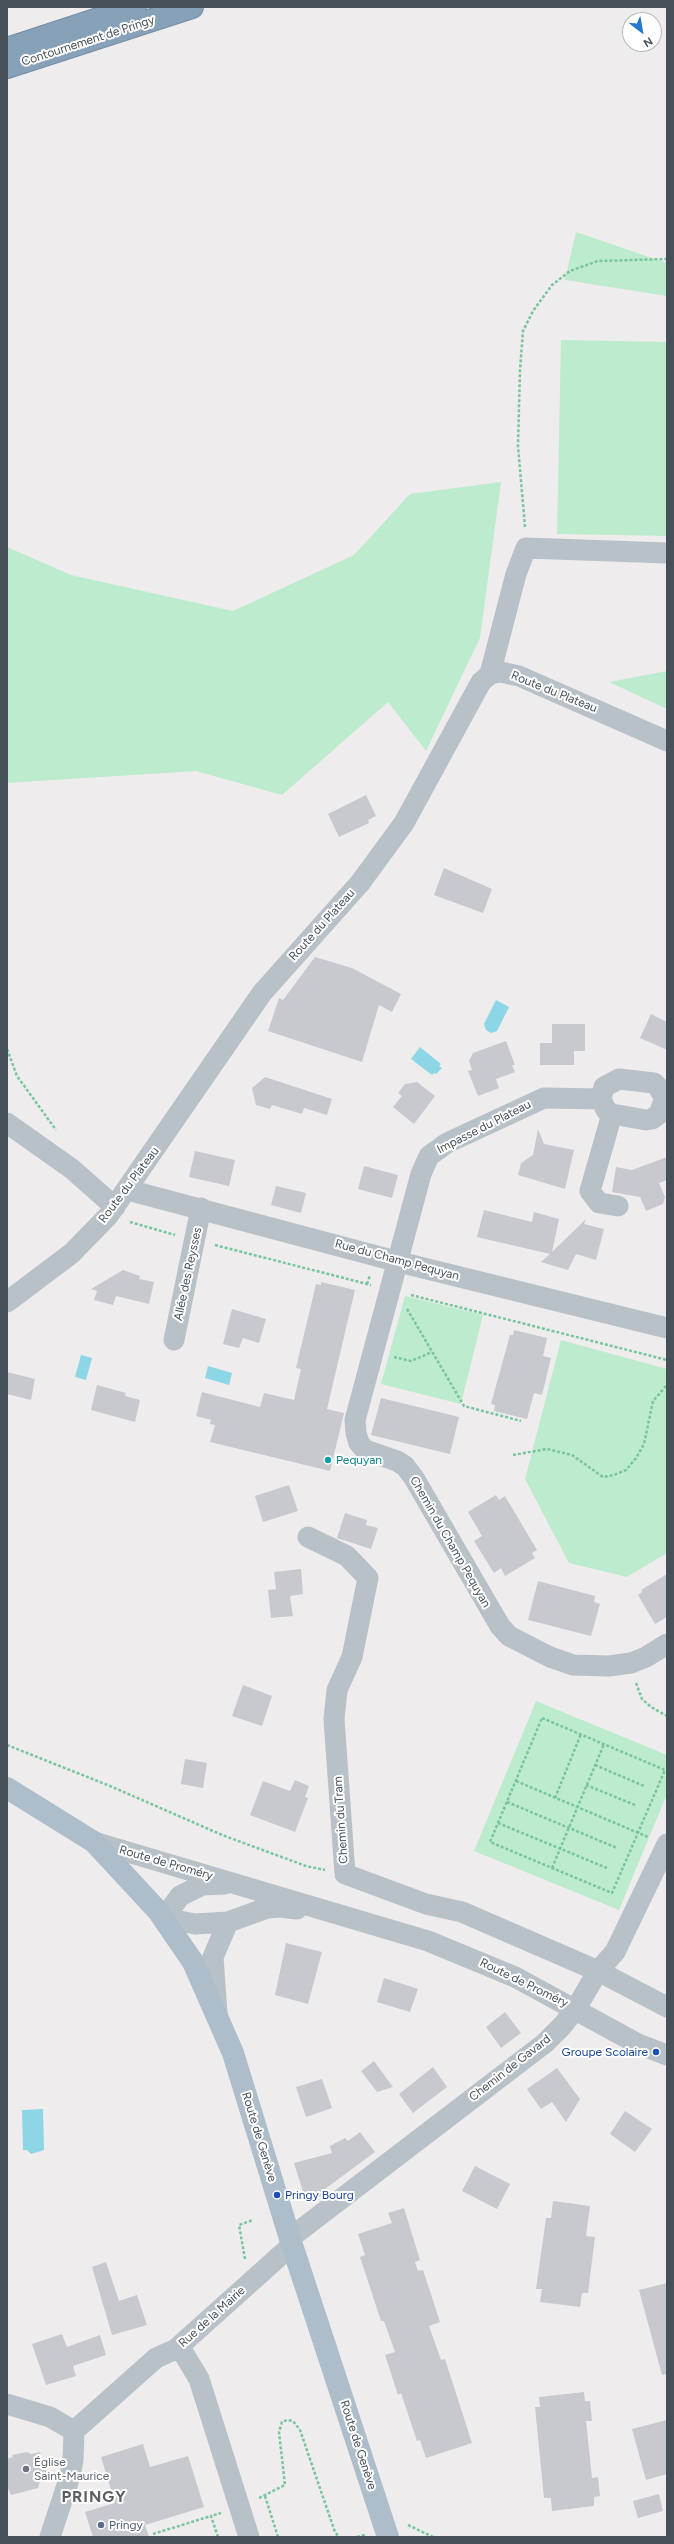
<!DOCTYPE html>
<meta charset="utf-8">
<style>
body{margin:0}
#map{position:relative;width:674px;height:2544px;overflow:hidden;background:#efeced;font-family:Figtree,sans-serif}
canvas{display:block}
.frame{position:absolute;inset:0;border:8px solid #465058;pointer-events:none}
.north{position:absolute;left:622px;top:12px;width:40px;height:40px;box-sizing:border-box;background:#fff;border:1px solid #b5b9bc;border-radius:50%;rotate:149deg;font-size:11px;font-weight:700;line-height:16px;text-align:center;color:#465058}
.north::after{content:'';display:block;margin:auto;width:14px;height:18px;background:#2577d0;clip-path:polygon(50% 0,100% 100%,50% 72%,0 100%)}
</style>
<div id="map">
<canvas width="674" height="2544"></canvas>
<div class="frame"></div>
<div class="north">N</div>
</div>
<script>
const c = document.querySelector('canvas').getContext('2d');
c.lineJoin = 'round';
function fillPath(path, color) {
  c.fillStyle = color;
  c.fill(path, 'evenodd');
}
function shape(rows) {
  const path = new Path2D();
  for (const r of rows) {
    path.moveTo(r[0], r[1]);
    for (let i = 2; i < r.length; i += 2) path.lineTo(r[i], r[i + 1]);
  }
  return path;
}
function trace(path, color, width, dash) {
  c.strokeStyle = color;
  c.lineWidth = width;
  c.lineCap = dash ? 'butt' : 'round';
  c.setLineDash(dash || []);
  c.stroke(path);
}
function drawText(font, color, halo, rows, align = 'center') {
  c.font = font + ' Figtree,sans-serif';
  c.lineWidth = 4;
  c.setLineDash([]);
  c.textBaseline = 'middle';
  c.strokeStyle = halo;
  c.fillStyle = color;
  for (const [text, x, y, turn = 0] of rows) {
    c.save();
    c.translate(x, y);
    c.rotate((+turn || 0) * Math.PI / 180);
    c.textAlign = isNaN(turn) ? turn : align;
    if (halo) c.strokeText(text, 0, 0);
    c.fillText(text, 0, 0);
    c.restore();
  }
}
fillPath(shape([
 [576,232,667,263,667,296,565,280],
 [561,340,667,342,667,536,557,534],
 [501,482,480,638,426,751,388,702,282,795,196,771,7,783,7,547,71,575,233,611,354,555,410,494],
 [667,671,667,709,609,682],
 [405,1296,483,1315,461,1404,381,1384],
 [561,1340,667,1369,667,1553,627,1577,569,1563,525,1479],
 [536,1701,667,1755,667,1794,619,1910,474,1851]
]), '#bdebcd');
fillPath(shape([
 [496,1000,509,1007,497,1031,491,1033,486,1030,484,1024],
 [420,1047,441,1064,439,1066,442,1068,436,1074,434,1073,432,1075,411,1059],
 [81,1355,92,1358,86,1380,75,1377],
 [208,1366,232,1373,229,1385,205,1378],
 [43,2109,44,2150,31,2154,27,2150,23,2150,22,2110]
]), '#8dd6e5');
fillPath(shape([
 [366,795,376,816,368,820,369,823,339,837,328,814],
 [444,868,492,889,483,913,434,895],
 [315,957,352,968,401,994,392,1012,379,1005,362,1062,268,1031,279,998,283,1000],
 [651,1014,667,1022,667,1050,640,1038],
 [552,1024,585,1024,585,1051,574,1051,574,1065,540,1065,540,1043,552,1043],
 [506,1041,515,1065,512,1065,515,1072,496,1079,499,1088,478,1096,468,1071,472,1070,469,1061,473,1053],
 [265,1077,332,1099,327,1115,304,1108,302,1114,272,1105,270,1109,256,1105,252,1088],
 [417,1082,435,1096,414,1124,393,1107,402,1096,398,1093,405,1084],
 [538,1129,544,1144,574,1150,565,1189,518,1175,521,1163,533,1155],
 [195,1151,235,1160,229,1186,189,1177],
 [667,1157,667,1180,659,1183,665,1197,663,1204,646,1211,640,1197,612,1192,616,1167,632,1170],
 [364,1166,398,1175,392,1198,358,1189],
 [276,1186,306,1193,301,1213,271,1205],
 [484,1210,532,1222,534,1212,559,1219,552,1252,586,1219,584,1224,604,1229,596,1260,576,1254,568,1270,541,1262,550,1254,477,1237],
 [123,1270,140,1276,139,1279,154,1282,149,1304,116,1296,113,1305,94,1300,97,1291,91,1289],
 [321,1282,355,1290,327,1409,344,1413,330,1471,210,1442,215,1425,210,1424,211,1420,196,1416,202,1392,260,1407,264,1393,294,1400,301,1369,296,1368,316,1284,321,1285],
 [232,1309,266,1319,259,1343,243,1338,239,1348,223,1344],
 [514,1330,547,1338,543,1356,551,1358,542,1395,534,1393,527,1419,494,1411,495,1405,491,1404,510,1335,513,1335],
 [7,1372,35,1379,31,1400,7,1394],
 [97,1385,126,1393,125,1396,140,1400,135,1422,91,1410],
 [381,1398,459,1417,450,1454,371,1435],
 [289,1485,298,1511,263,1522,255,1496],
 [496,1495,499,1500,505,1496,537,1550,532,1553,535,1558,505,1576,501,1568,494,1573,474,1541,482,1536,468,1512],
 [345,1513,367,1520,366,1525,378,1528,371,1549,337,1538],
 [301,1569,303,1594,290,1596,293,1616,271,1618,268,1590,276,1589,274,1572],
 [667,1574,667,1617,655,1624,638,1595,642,1592,641,1590],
 [538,1581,595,1596,594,1602,600,1604,591,1636,528,1620],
 [243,1685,272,1696,262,1726,232,1716],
 [185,1759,207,1763,203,1788,181,1784],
 [295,1780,309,1786,305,1797,308,1798,295,1832,250,1815,263,1781,290,1791],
 [286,1943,322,1952,308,2004,275,1995],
 [384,1978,418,1989,410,2012,377,2002],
 [505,2012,521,2033,501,2048,486,2027],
 [374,2061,393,2087,377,2092,361,2071],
 [433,2067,447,2087,413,2113,399,2094],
 [557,2068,580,2099,566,2122,552,2102,541,2109,527,2089],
 [322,2079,332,2108,306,2117,296,2087],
 [625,2111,652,2129,635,2152,610,2134],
 [360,2132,375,2152,325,2189,323,2196,306,2201,294,2163,332,2153,330,2146,345,2138,348,2141],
 [475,2166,510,2184,497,2209,462,2191],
 [553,2201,590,2206,586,2236,595,2237,588,2293,582,2293,580,2307,540,2302,542,2289,536,2289,546,2218,551,2218],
 [404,2208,420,2260,415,2262,418,2271,423,2270,440,2322,429,2326,441,2360,445,2359,472,2443,426,2458,420,2440,417,2441,401,2393,398,2395,385,2355,395,2352,384,2321,381,2321,360,2257,365,2255,358,2234,392,2223,388,2213],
 [106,2262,119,2301,137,2295,147,2325,112,2335,92,2267],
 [667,2283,667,2374,662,2375,639,2290],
 [62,2334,67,2347,100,2335,106,2355,73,2366,76,2376,46,2385,32,2344],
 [584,2392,585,2401,590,2401,592,2421,586,2421,592,2478,598,2477,600,2496,594,2497,594,2506,552,2511,551,2498,544,2498,535,2407,540,2407,539,2397],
 [667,2420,667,2474,646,2480,632,2429],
 [143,2444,150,2467,188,2456,204,2507,145,2525,149,2537,93,2537,85,2512,115,2503,101,2457],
 [27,2452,31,2454,40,2452,49,2479,40,2481,38,2488,11,2495,7,2486,7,2459,13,2457,12,2455],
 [659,2494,663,2511,638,2518,633,2501]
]), '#c7c9cf');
const highway = shape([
 [7,49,135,7],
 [7,67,192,7]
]);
trace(highway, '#728ca4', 24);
trace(shape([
 [525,527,518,446,520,370,523,331,533,311,552,285,570,271,598,261,667,259],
 [7,1049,17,1076,56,1130],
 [130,1222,175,1235],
 [215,1245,371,1285],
 [367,1284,370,1275],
 [411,1295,667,1360],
 [407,1309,464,1406,521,1421],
 [394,1357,411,1361,432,1352],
 [513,1455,547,1449,572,1455,603,1477,614,1475,626,1470,636,1458,644,1444,653,1401,667,1385],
 [636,1683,642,1699,651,1707,667,1716],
 [542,1718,665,1770,612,1893,490,1842,542,1718],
 [7,1745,110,1786,222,1835,306,1866,325,1870],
 [595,1765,644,1786],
 [516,1781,648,1837],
 [586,1785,635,1805],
 [555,1798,581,1734],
 [507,1802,617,1848],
 [498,1823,607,1868],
 [552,1868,604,1744],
 [245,2259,239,2225,253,2220],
 [265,2496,278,2537],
 [259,2498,285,2485,279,2432,282,2422,287,2420,293,2421,300,2430,335,2532,339,2537],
 [408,2525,433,2537],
 [153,2534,211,2516],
 [218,2537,211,2516,221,2513],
 [357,2537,365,2535]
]), '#78c69c', 2.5, [3, 2]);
trace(shape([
 [490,674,516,574,526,548,667,553],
 [619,1079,654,1083,658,1087,665,1098,659,1114,652,1119,646,1120,612,1114,606,1110,601,1099,604,1087,619,1079],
 [601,1099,544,1098,447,1143,429,1156,421,1174,355,1420,356,1433,359,1443,365,1450,397,1461,405,1466,414,1478,500,1626,509,1636,550,1657,573,1665,609,1666,631,1663,646,1657,667,1644],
 [612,1114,590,1191,599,1203,618,1206],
 [7,1123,72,1169,115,1207],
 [128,1190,399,1262,667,1328],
 [7,1302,72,1253,108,1216,262,993,360,883,404,823,481,682,490,674,501,672,519,676,667,741],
 [174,1340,201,1208],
 [308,1537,347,1556,368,1578,352,1657,337,1690,334,1719,345,1874,426,1904,462,1912,598,1971,667,2007],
 [94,1842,428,1941,515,1977,638,2044,667,2055],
 [225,1884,202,1885,180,1896,164,1918,195,1924,228,1922,267,1908,280,1907,297,1909],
 [217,2013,213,1957,228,1922],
 [290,2238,545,2043,562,2026,575,2010,598,1971,615,1952,667,1844],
 [176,2349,184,2354,199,2379,249,2537],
 [7,2404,50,2417,74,2431],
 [74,2431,156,2358,176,2349,292,2245],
 [50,2537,70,2476,73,2460,74,2431]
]), '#b9c1c8', 21);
trace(shape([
 [7,1788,94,1842,158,1911,193,1962,233,2053,292,2245,388,2537]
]), '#aebdca', 22);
trace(highway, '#87a1b8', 22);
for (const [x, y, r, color] of [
 [328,1460,4,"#0f9aa8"],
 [656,2052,4,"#1a4fb4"],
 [277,2195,4,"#1a4fb4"],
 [26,2469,4,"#6b7280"],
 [101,2525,4,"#5c6f8a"]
]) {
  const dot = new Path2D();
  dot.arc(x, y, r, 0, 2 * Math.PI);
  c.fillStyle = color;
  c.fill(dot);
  trace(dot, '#fff', 1.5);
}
drawText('12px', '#465058', '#fff', [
 ["Contournement de Pringy",88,41,-18],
 ["Route du Plateau",554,692,22],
 ["Route du Plateau",322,925,-48],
 ["Impasse du Plateau",484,1127,-27],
 ["Route du Plateau",129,1185,-53],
 ["Rue du Champ Pequyan",397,1260,15],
 ["Allée des Reysses",188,1274,-78],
 ["Chemin du Champ Pequyan",450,1542,60],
 ["Chemin du Tram",341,1820,-94],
 ["Route de Proméry",166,1863,16],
 ["Route de Proméry",524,1983,26],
 ["Chemin de Gavard",510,2068,-38],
 ["Route de Genève",259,2137,73],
 ["Rue de la Mairie",212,2317,-42],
 ["Route de Genève",358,2445,72]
]);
drawText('12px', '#0d838f', '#fff', [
 ["Pequyan",336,1460]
], 'left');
drawText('12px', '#164399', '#fff', [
 ["Groupe Scolaire",648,2052],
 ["Pringy Bourg",285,2195,"left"]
], 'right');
drawText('12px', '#5b616d', '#fff', [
 ["Église",34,2462],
 ["Saint-Maurice",34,2476]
], 'left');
drawText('12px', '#4e5e75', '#fff', [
 ["Pringy",109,2525]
], 'left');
c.letterSpacing = '1px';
drawText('bold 16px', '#5a5d61', '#fff', [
 ["PRINGY",94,2497]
]);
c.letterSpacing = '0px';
</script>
